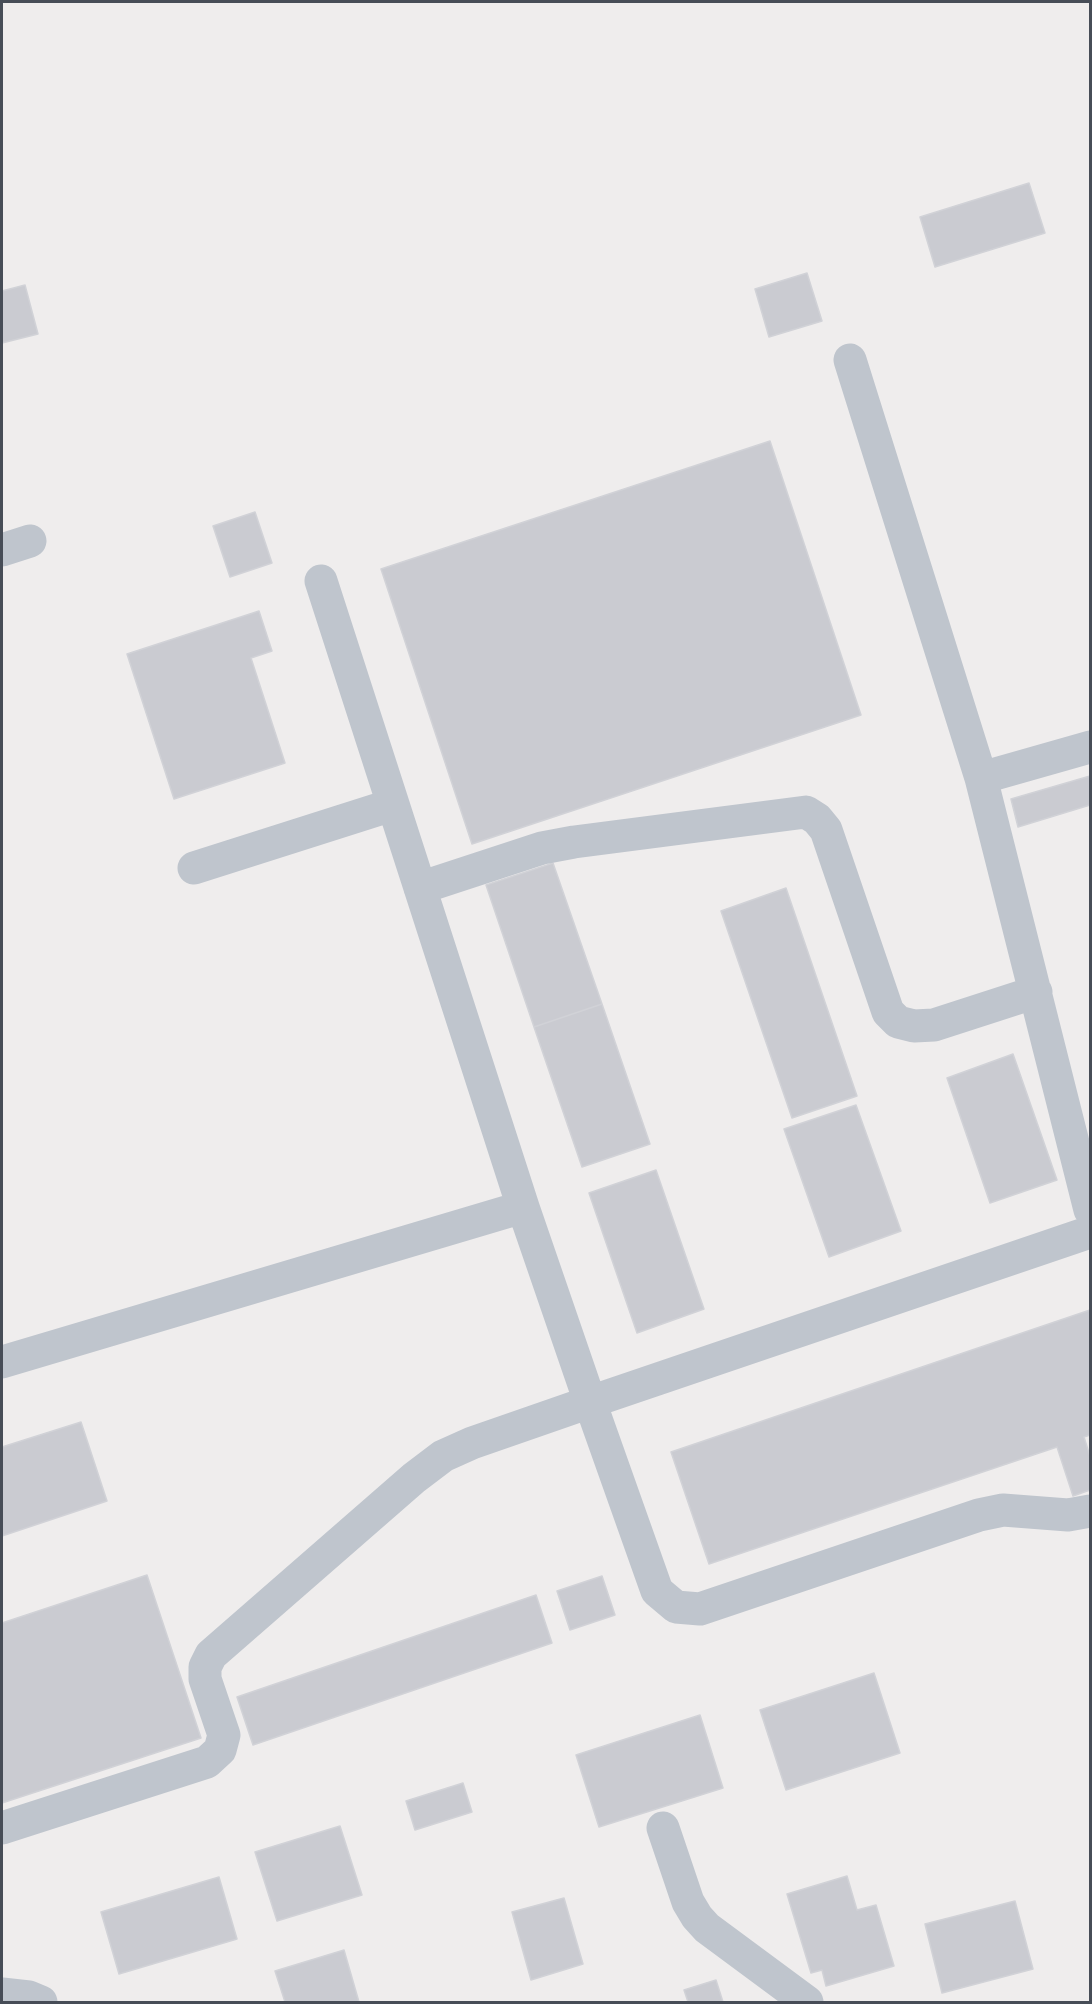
<!DOCTYPE html>
<style>
body{margin:0}
#map{position:relative;width:1092px;height:2004px;overflow:hidden;background:#efeded;font-family:"Fira Sans",sans-serif}
canvas{display:block}
.frame{position:absolute;inset:0;border:3px solid #474d57;pointer-events:none}
</style>
<div id="map">
<canvas width="1092" height="2004"></canvas>
<div class="frame"></div>
</div>
<script>
const c = document.querySelector('canvas').getContext('2d');
c.lineJoin = 'round';
function fillPath(path, color) {
  c.fillStyle = color;
  c.fill(path, 'evenodd');
}
function shape(rows) {
  const path = new Path2D();
  for (const r of rows) {
    path.moveTo(r[0], r[1]);
    for (let i = 2; i < r.length; i += 2) path.lineTo(r[i], r[i + 1]);
  }
  return path;
}
function trace(path, color, width, dash) {
  c.strokeStyle = color;
  c.lineWidth = width;
  c.lineCap = dash ? 'butt' : 'round';
  c.setLineDash(dash || []);
  c.stroke(path);
}
const building = shape([
 [1029,183,1045,233,935,267,920,217,1029,183],
 [807,273,822,321,769,337,755,289,807,273],
 [25,285,38,334,2,343,2,291,25,285],
 [770,441,861,715,472,844,381,569,770,441],
 [255,512,272,563,230,577,213,526,255,512],
 [259,611,272,651,251,658,285,763,174,799,127,654,259,611],
 [1090,776,1090,805,1018,827,1011,799,1090,776],
 [553,863,602,1004,534,1027,486,885,553,863],
 [786,888,857,1096,792,1118,721,911,786,888],
 [602,1004,650,1144,582,1167,534,1027,602,1004],
 [1013,1054,1057,1180,990,1203,947,1078,1013,1054],
 [856,1105,901,1231,829,1257,784,1129,856,1105],
 [656,1170,704,1309,637,1333,589,1193,656,1170],
 [1090,1310,1090,1435,1084,1437,1090,1456,1090,1490,1073,1496,1057,1447,709,1564,671,1452,1090,1310],
 [81,1422,107,1501,2,1536,2,1447,81,1422],
 [147,1575,201,1738,2,1803,2,1623,147,1575],
 [602,1576,615,1615,570,1630,557,1591,602,1576],
 [536,1595,552,1643,253,1745,237,1697,536,1595],
 [874,1673,900,1753,786,1790,760,1710,874,1673],
 [700,1715,723,1788,599,1827,576,1755,700,1715],
 [463,1783,472,1812,415,1830,406,1801,463,1783],
 [340,1826,362,1895,277,1921,255,1852,340,1826],
 [847,1876,857,1910,876,1905,894,1966,826,1986,822,1970,811,1973,787,1894,847,1876],
 [219,1877,237,1939,119,1974,101,1912,219,1877],
 [564,1898,583,1964,531,1980,512,1912,564,1898],
 [1015,1901,1033,1969,942,1993,925,1924,1015,1901],
 [344,1950,359,2002,285,2002,275,1971,344,1950],
 [716,1980,723,2002,688,2002,684,1990,716,1980]
]);
fillPath(building, '#cacbd1');
trace(building, '#d1d2d7', 1.5);
trace(shape([
 [850,360,981,778,1090,1210],
 [2,550,30,541],
 [981,778,1090,747],
 [194,868,392,805],
 [420,888,542,848,574,842,806,812,817,819,826,830,888,1012,898,1022,914,1026,934,1025,1036,992],
 [1090,1232,590,1402,657,1591,676,1607,700,1609,979,1515,1003,1510,1068,1515,1090,1511],
 [2,1362,523,1207,321,581],
 [2,1828,207,1762,220,1750,224,1735,205,1679,205,1667,211,1655,414,1478,443,1456,472,1443,590,1402,523,1207],
 [663,1828,688,1902,697,1917,707,1928,807,2002],
 [2,1994,29,1997,41,2002]
]), '#bfc5cd', 33);
</script>
